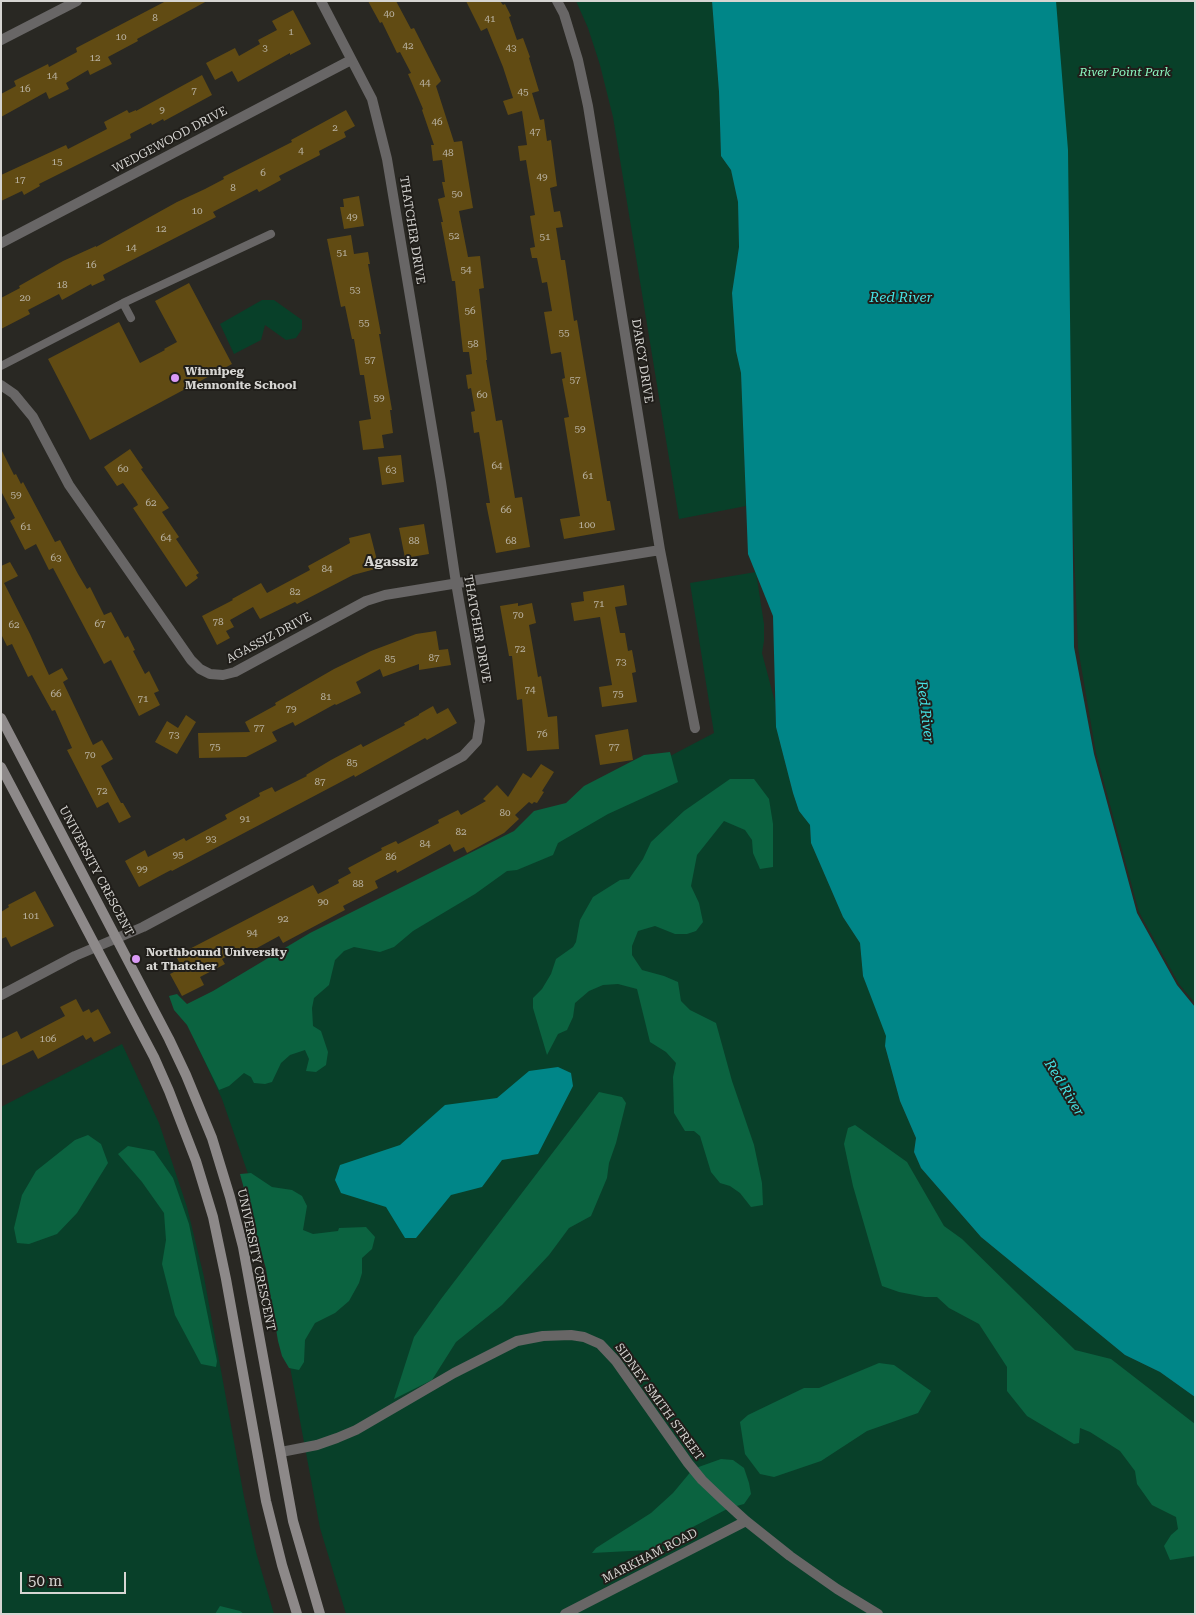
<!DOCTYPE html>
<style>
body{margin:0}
#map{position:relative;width:1196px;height:1615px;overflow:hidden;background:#292823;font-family:"Roboto Serif",serif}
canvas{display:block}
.frame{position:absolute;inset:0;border:2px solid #d6d5d2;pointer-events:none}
.scale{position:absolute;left:20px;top:1572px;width:106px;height:22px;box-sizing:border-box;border:2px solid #d6d5d2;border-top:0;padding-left:6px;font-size:15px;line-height:18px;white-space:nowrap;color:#d6d5d2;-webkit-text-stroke:4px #201e1a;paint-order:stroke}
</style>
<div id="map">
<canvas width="1196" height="1615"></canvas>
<div class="frame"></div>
<div class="scale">50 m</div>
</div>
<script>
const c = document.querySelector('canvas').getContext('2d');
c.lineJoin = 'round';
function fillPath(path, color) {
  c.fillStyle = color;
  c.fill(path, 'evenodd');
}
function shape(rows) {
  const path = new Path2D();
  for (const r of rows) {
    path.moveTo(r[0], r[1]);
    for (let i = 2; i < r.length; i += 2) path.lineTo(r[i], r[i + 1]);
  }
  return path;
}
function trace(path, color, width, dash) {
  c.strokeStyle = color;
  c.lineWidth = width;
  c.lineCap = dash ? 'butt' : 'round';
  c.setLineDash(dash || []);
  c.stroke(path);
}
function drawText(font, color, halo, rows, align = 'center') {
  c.font = font + ' "Roboto Serif",serif';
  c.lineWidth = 4;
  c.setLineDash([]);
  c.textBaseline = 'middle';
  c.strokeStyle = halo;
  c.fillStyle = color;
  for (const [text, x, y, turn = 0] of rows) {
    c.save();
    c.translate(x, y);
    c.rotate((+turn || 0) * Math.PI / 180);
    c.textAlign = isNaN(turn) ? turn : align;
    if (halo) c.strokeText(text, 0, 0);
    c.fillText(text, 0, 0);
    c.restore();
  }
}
fillPath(shape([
 [576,1,712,1,719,92,721,156,731,170,738,202,739,247,732,293,736,351,741,373,746,506,679,519,613,117,600,65,588,28],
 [1052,1,1195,1,1195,1003,1179,984,1139,912,1096,753,1078,648],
 [262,300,274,300,302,320,302,329,296,338,286,340,265,325,261,340,234,354,220,324],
 [756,572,764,624,764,641,762,653,775,702,776,727,793,793,799,811,810,825,811,843,843,917,860,943,863,976,887,1036,885,1046,900,1101,916,1138,914,1152,921,1168,981,1237,1125,1355,1160,1372,1195,1397,1195,1614,346,1614,320,1528,271,1265,254,1191,222,1099,182,1012,714,733,690,583],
 [122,1044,159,1123,187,1207,204,1277,244,1497,256,1552,274,1614,1,1614,1,1107]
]), '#084029');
fillPath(shape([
 [670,752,678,782,608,814,558,843,553,855,517,870,507,871,475,894,413,931,394,947,380,952,354,947,344,951,335,960,329,985,314,998,312,1008,313,1026,321,1031,328,1052,326,1065,316,1072,306,1071,309,1059,305,1050,290,1055,281,1063,272,1082,265,1084,254,1083,251,1077,244,1073,229,1086,219,1090,187,1025,174,1010,169,996,177,994,187,1004,213,991,310,933,514,831,534,811,566,803,584,786,644,755],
 [730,779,754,779,769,799,773,824,773,867,760,869,753,853,752,840,745,830,724,821,697,855,691,886,699,903,703,922,696,931,687,934,675,934,655,926,638,931,632,946,632,955,642,970,664,976,678,982,681,1001,690,1010,716,1023,732,1081,754,1145,762,1183,763,1205,751,1207,740,1193,730,1186,720,1183,711,1172,700,1136,694,1131,685,1131,674,1113,673,1077,676,1063,666,1052,650,1042,637,989,618,984,603,985,589,991,575,1003,573,1017,567,1030,558,1034,547,1055,533,1008,533,998,542,989,551,974,556,959,573,947,576,942,580,920,593,897,620,880,629,879,643,859,651,842,684,811],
 [599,1092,622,1097,626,1103,616,1143,609,1163,607,1178,591,1216,569,1228,549,1255,502,1305,456,1342,432,1380,394,1399,414,1337,441,1299],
 [855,1125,907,1162,944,1226,962,1239,1075,1350,1111,1359,1195,1424,1195,1556,1170,1560,1164,1546,1171,1535,1178,1529,1176,1517,1152,1505,1137,1484,1135,1471,1120,1451,1090,1432,1080,1428,1079,1443,1074,1444,1027,1416,1007,1391,1007,1367,979,1324,949,1308,937,1297,925,1297,899,1292,882,1286,853,1186,844,1144,848,1128],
 [88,1135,101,1144,108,1163,77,1213,57,1234,29,1244,17,1243,14,1228,22,1195,36,1171,75,1140],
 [128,1146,154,1151,173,1178,189,1224,217,1361,216,1367,201,1364,175,1315,162,1264,166,1240,164,1213,142,1182,118,1154],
 [251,1173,272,1187,292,1190,302,1196,307,1206,303,1230,313,1234,338,1231,339,1228,366,1227,375,1237,372,1249,362,1258,362,1273,359,1283,349,1301,335,1313,315,1323,305,1340,304,1362,299,1370,289,1368,282,1356,278,1341,266,1269,240,1174],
 [879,1363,894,1365,931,1391,918,1413,867,1431,821,1461,774,1477,760,1474,745,1454,740,1422,748,1415,804,1388,819,1388],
 [721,1459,733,1460,744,1468,749,1483,751,1494,744,1504,729,1508,649,1550,592,1553,596,1548,651,1513,673,1493,693,1469],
 [220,1606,240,1611,244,1614,215,1614]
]), '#0b6340');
fillPath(shape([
 [712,1,1056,1,1068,150,1074,647,1094,754,1137,913,1177,985,1195,1007,1195,1397,1160,1372,1125,1355,981,1237,921,1168,914,1152,916,1138,900,1101,885,1046,886,1036,863,976,860,943,843,917,811,843,810,825,799,811,793,793,776,727,773,616,748,554,741,373,736,351,732,293,739,247,738,202,731,170,721,156,719,92],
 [558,1067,571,1073,573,1086,538,1154,502,1160,482,1187,451,1195,416,1238,405,1238,386,1207,341,1193,335,1180,340,1165,400,1145,445,1105,497,1098,529,1071]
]), '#008688');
fillPath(shape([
 [166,1,207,1,137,39,138,41,108,57,112,64,90,75,88,70,66,83,69,89,49,99,46,92,1,117,1,94,16,86,14,81,48,64,49,67,77,52,76,48],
 [368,1,396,1,411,29,414,28,441,81,436,86,454,142,462,141,473,208,459,211,468,257,480,256,484,288,479,289,487,360,486,360,496,421,502,420,515,498,522,497,530,547,496,553,486,503,490,503,479,432,474,433,471,412,475,411,471,388,468,389,466,375,472,374,469,352,463,352,455,281,452,281,441,222,443,222,438,199,445,197,442,182,445,182,442,160,433,161,431,145,434,145,422,110,423,109,408,74,411,73,400,52,397,53,382,22,380,23],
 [466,1,500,1,503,5,505,4,511,16,509,17,517,40,523,38,530,57,529,58,539,91,532,93,540,120,544,119,547,141,551,140,557,186,550,188,554,212,560,211,563,227,556,228,561,260,565,260,574,321,577,320,607,501,610,501,615,530,564,539,560,519,580,516,564,418,569,417,562,379,565,378,561,352,551,354,544,312,552,311,547,282,542,283,537,258,532,258,530,248,535,247,530,216,535,215,526,160,520,161,518,146,527,145,522,111,508,115,503,101,513,98,503,67,487,28,481,31],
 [293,10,311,44,290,55,290,53,238,82,232,71,215,80,206,63,235,48,239,56,260,44,258,40,277,30,272,21],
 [202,75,212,95,164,121,163,119,152,125,151,123,130,134,131,138,39,184,40,186,24,195,22,191,1,201,1,175,66,145,68,149,107,129,104,122,127,110,129,113,136,110,136,111],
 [346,110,355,126,344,132,346,137,319,151,320,155,279,176,281,180,259,192,257,189,213,212,216,217,103,275,105,280,92,286,91,284,62,300,59,294,28,310,30,314,1,329,1,298,20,288,19,286,63,261,96,246,96,247,177,202,205,189,224,179,223,177,292,142,291,140],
 [359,196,364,226,344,229,340,207,344,207,343,199],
 [351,235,354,254,368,252,370,264,368,264,381,334,379,334,392,410,390,410,393,433,382,435,384,448,363,450,359,421,371,419,364,375,360,375,354,339,352,339,345,306,341,307,327,239],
 [189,283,232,364,90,440,48,359,119,322,140,363,165,350,164,349,177,342,155,301],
 [1,449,14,475,16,474,21,484,23,482,55,542,60,540,78,574,87,589,90,587,104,615,111,612,125,638,128,636,135,650,133,651,145,674,149,671,159,691,154,693,160,705,139,716,111,660,104,664,53,568,49,570,36,544,25,550,10,521,15,518,1,491],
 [130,449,143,468,141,469,169,508,162,512,179,537,176,539,199,573,196,575,198,578,186,587,133,508,138,505,136,501,123,483,117,486,104,467],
 [401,455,404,482,382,485,378,457],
 [424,524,429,554,405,558,399,528],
 [370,533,379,568,353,575,297,604,295,602,260,619,253,607,230,620,234,627,226,631,230,638,217,645,202,616,233,600,232,599,261,583,267,593,310,570,308,566,350,543,349,538],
 [10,562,18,576,4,583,30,634,49,675,62,668,68,679,63,682,93,745,102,740,113,759,101,766,121,803,123,803,131,817,119,823,108,802,97,808,67,750,72,748,55,710,52,711,32,675,28,677,12,644,7,646,1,634,1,566],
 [624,585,627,605,615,607,620,633,625,633,628,651,632,650,636,672,632,673,637,702,602,707,599,687,612,685,600,617,574,621,571,603,584,601,583,592],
 [518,603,518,606,532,603,536,623,529,625,538,677,541,676,548,717,557,716,559,749,527,751,522,699,517,700,512,656,509,656,500,606],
 [436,631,439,650,448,649,451,665,419,670,419,664,383,677,380,669,356,682,361,693,336,705,335,704,295,726,293,722,272,732,277,741,246,757,199,758,198,733,250,732,245,722,276,705,275,703,334,669,371,651,416,634],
 [433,706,437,714,448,708,457,723,427,740,425,738,355,777,354,775,172,871,171,870,139,887,125,861,145,850,148,857,184,838,186,841,227,819,225,815,260,796,259,793,272,787,275,792,307,776,306,775,331,760,361,744,363,747,405,725,404,723,419,715,419,714],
 [186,715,196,722,177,754,155,742,167,721,178,728],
 [628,729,633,760,600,765,595,735],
 [541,764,554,772,542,791,544,792,537,803,534,802,532,804,529,802,515,815,519,819,504,833,467,853,464,847,454,852,450,844,397,873,396,870,375,881,378,888,343,906,345,910,283,943,279,936,246,954,243,948,222,959,225,964,200,977,204,985,182,996,170,974,182,968,176,956,313,885,318,894,339,883,338,880,351,873,348,868,382,850,381,848,396,841,398,844,439,823,438,820,458,810,461,815,486,801,483,799,497,785,508,797,523,773,531,778],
 [35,891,54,926,11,947,6,937,1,939,1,912,9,907,8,905],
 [76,999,83,1012,89,1009,91,1013,98,1009,111,1033,94,1042,91,1037,86,1040,83,1035,38,1059,33,1050,1,1066,1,1039,17,1031,21,1039,65,1016,60,1007]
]), '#614b13');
trace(shape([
 [123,303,131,318],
 [1,366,123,303,271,234]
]), '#686666', 8);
trace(shape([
 [557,1,564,14,578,60,588,106,660,550,695,728],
 [1,40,77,1],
 [1,243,351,60],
 [1,385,14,394,33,417,69,485,191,660,200,669,210,674,223,675,235,672,366,601,385,595,660,550],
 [1,995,75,956,143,927,463,756,477,741,480,721,456,583,441,482,387,159,372,99,321,1],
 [281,1452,317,1445,337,1438,356,1430,454,1373,517,1341,543,1336,571,1335,584,1337,600,1344,616,1361,688,1463,702,1480,723,1500,746,1521,790,1556,837,1589,878,1614],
 [565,1614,746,1521]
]), '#686666', 10);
trace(shape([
 [1,718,169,1039,186,1075,212,1138,230,1197,243,1247,293,1521,320,1614],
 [1,767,154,1057,169,1091,196,1161,213,1217,226,1279,266,1501,282,1565,297,1614]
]), '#8d8989', 10);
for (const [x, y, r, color] of [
 [175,378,5,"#da9af6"],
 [136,959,5,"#da9af6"]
]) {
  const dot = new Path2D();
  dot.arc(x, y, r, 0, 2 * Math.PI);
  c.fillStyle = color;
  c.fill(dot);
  trace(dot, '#201e1a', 2);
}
drawText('10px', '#b9b2a2', null, [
 ["40",389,14],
 ["8",155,18],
 ["41",490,19],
 ["1",291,32],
 ["10",121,37],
 ["42",408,46],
 ["3",265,48],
 ["43",511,48],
 ["12",95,58],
 ["14",52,76],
 ["44",425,83],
 ["16",25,89],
 ["7",194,91],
 ["45",523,92],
 ["9",162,110],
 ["46",437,122],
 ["2",335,128],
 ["47",535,132],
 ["4",301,151],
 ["48",448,153],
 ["15",57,162],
 ["6",263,173],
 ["49",542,177],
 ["17",20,180],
 ["8",233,188],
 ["50",457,194],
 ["10",197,211],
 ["49",352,217],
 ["12",161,229],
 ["52",454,236],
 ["51",545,237],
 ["14",131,248],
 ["51",342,253],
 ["16",91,265],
 ["54",466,270],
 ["18",62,285],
 ["53",355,290],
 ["20",25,298],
 ["56",470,311],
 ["55",364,323],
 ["55",564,333],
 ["58",473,344],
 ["57",370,360],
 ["57",575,380],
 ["60",482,395],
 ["59",379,398],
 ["59",580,429],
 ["64",497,466],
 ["60",123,469],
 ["63",391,470],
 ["61",588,476],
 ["59",16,495],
 ["62",151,503],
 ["66",506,510],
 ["100",587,525],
 ["61",26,527],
 ["64",166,538],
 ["88",414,541],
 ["68",511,541],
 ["63",56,558],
 ["84",327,569],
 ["82",295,592],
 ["71",599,604],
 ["70",518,615],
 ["78",218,622],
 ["67",100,624],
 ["62",14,625],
 ["72",520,649],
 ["87",434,658],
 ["85",390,659],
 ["73",621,662],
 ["74",530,690],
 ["66",56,694],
 ["75",618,694],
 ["81",326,697],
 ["71",143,699],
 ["79",291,709],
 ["77",259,728],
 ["76",542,734],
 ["73",174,735],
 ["75",215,747],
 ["77",614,747],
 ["70",90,755],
 ["85",352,763],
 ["87",320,782],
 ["72",102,791],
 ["80",505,813],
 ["91",245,819],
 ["82",461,832],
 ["93",211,839],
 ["84",425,844],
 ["95",178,855],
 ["86",391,857],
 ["99",142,869],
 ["88",358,884],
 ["90",323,902],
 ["101",31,916],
 ["92",283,919],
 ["94",252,933],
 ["106",48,1039]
]);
drawText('italic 12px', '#8cf7c0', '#201e1a', [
 ["River Point Park",1125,72]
]);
drawText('12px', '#d6d5d2', '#201e1a', [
 ["WEDGEWOOD DRIVE",170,140,-28],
 ["THATCHER DRIVE",412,230,81],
 ["D'ARCY DRIVE",642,361,81],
 ["THATCHER DRIVE",477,629,80],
 ["AGASSIZ DRIVE",269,638,-28],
 ["UNIVERSITY CRESCENT",96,871,62],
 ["UNIVERSITY CRESCENT",256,1260,78],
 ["SIDNEY SMITH STREET",659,1402,54],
 ["MARKHAM ROAD",650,1556,-27]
]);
drawText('bold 12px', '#d6d5d2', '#201e1a', [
 ["Winnipeg",185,371],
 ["Mennonite School",185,385],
 ["Northbound University",146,952],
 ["at Thatcher",146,966]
], 'left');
drawText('italic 14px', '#46e2e4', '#201e1a', [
 ["Red River",901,298],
 ["Red River",925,712,83],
 ["Red River",1064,1088,59]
]);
drawText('bold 14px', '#d6d5d2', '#201e1a', [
 ["Agassiz",391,562]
]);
</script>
